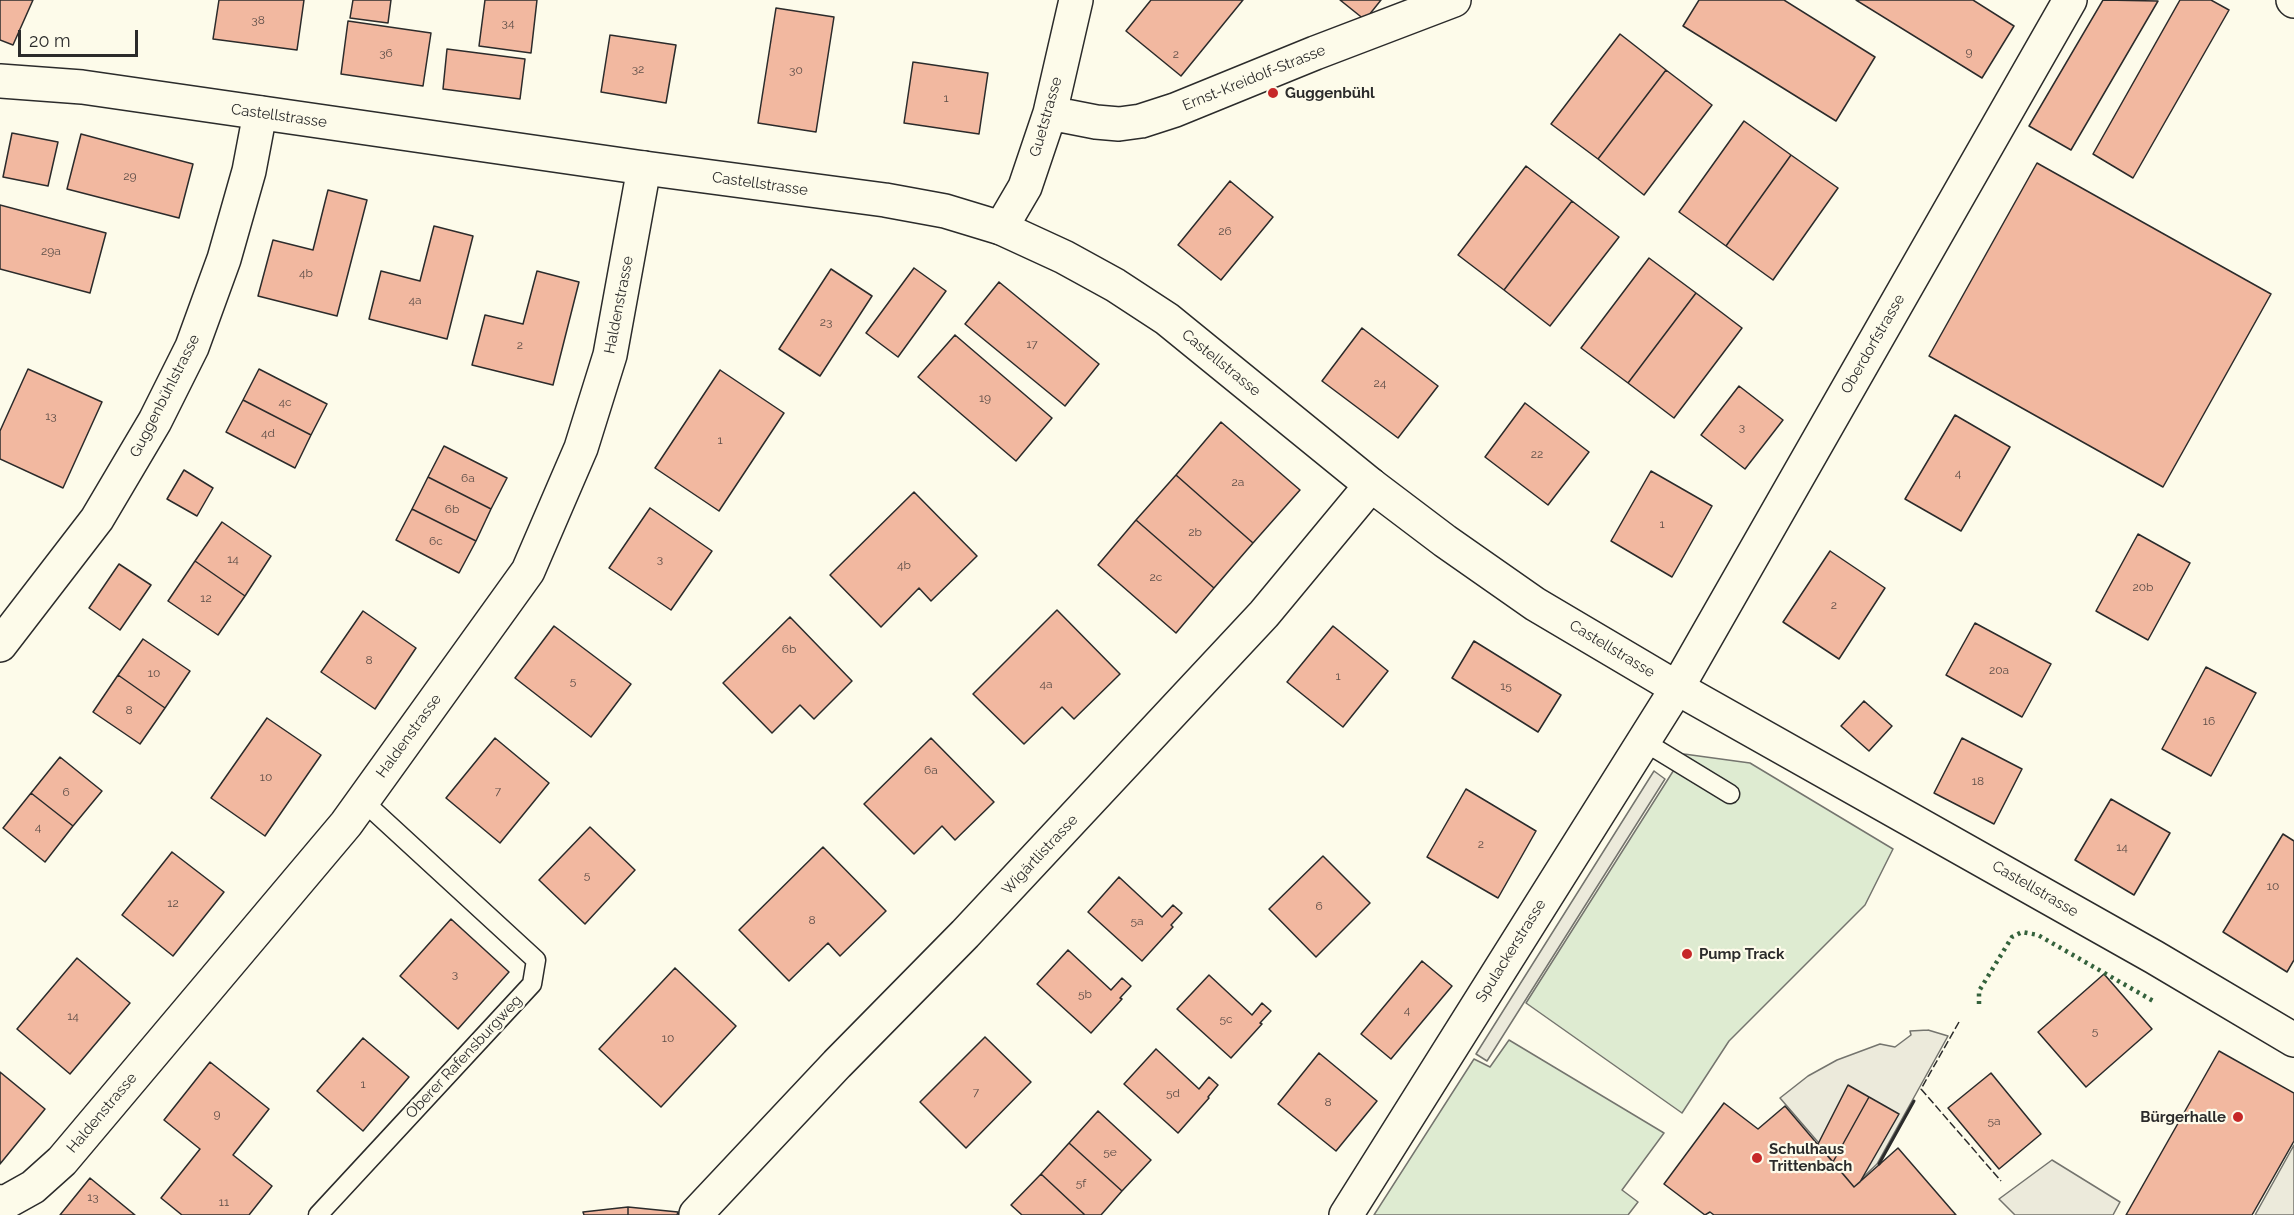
<!DOCTYPE html>
<meta charset="utf-8">
<style>
body{margin:0}
#map{position:relative;width:2294px;height:1215px;overflow:hidden;background:#fdfbea;font-family:Raleway,sans-serif}
canvas{display:block}
.scale{position:absolute;left:18px;top:30px;width:120px;height:27px;box-sizing:border-box;border:3px solid #2b2b2b;border-top:0;padding-left:8px;font-size:18px;line-height:21px;white-space:nowrap;color:#2b2b2b;-webkit-text-stroke:4px #fdfbea;paint-order:stroke}
</style>
<div id="map">
<canvas width="2294" height="1215"></canvas>
<div class="scale">20 m</div>
</div>
<script>
const c = document.querySelector('canvas').getContext('2d');
c.lineJoin = 'round';
function fillPath(path, color) {
  c.fillStyle = color;
  c.fill(path, 'evenodd');
}
function shape(rows) {
  const path = new Path2D();
  for (const r of rows) {
    path.moveTo(r[0], r[1]);
    for (let i = 2; i < r.length; i += 2) path.lineTo(r[i], r[i + 1]);
  }
  return path;
}
function trace(path, color, width, dash) {
  c.strokeStyle = color;
  c.lineWidth = width;
  c.lineCap = dash ? 'butt' : 'round';
  c.setLineDash(dash || []);
  c.stroke(path);
}
function drawText(font, color, halo, rows, align = 'center') {
  c.font = font + ' Raleway,sans-serif';
  c.lineWidth = 4.5;
  c.setLineDash([]);
  c.textBaseline = 'middle';
  c.strokeStyle = halo;
  c.fillStyle = color;
  for (const [text, x, y, turn = 0] of rows) {
    c.save();
    c.translate(x, y);
    c.rotate((+turn || 0) * Math.PI / 180);
    c.textAlign = isNaN(turn) ? turn : align;
    if (halo) c.strokeText(text, 0, 0);
    c.fillText(text, 0, 0);
    c.restore();
  }
}
const green = shape([
 [1684,754,1750,763,1893,849,1865,905,1729,1041,1682,1113,1526,1003,1684,754],
 [1509,1040,1664,1133,1622,1190,1638,1202,1628,1215,1374,1215,1474,1059,1490,1067,1509,1040]
]);
fillPath(green, '#deebd1');
trace(green, '#74746e', 1.5);
const parking = shape([
 [1654,771,1665,779,1487,1061,1476,1054,1654,771],
 [1928,1030,1948,1036,1877,1164,1855,1185,1780,1098,1808,1076,1837,1060,1880,1044,1895,1047,1911,1035,1910,1031,1928,1030],
 [2294,1145,2294,1215,2255,1215,2294,1145],
 [2052,1160,2120,1202,2113,1215,2015,1215,1999,1199,2052,1160]
]);
fillPath(parking, '#eceadb');
trace(parking, '#74746e', 1.5);
const building = shape([
 [0,0,33,0,13,45,0,40,0,0],
 [219,0,304,0,297,50,213,39,219,0],
 [353,0,391,0,388,23,350,18,353,0],
 [485,0,537,0,531,53,479,46,485,0],
 [1151,0,1243,0,1181,76,1126,31,1151,0],
 [1340,0,1381,0,1365,20,1340,0],
 [1699,0,1784,0,1875,57,1836,121,1683,26,1699,0],
 [1856,0,1973,0,2014,26,1982,78,1856,0],
 [2103,0,2158,1,2071,150,2029,126,2103,0],
 [2180,0,2211,0,2229,10,2133,178,2093,154,2180,0],
 [776,8,834,17,816,132,758,123,776,8],
 [348,21,431,33,423,86,341,74,348,21],
 [1620,34,1666,70,1598,159,1551,124,1620,34],
 [610,35,676,45,666,103,601,92,610,35],
 [447,49,525,59,520,99,443,89,447,49],
 [913,62,988,73,979,134,904,123,913,62],
 [1666,70,1712,105,1644,195,1598,159,1666,70],
 [1744,121,1791,155,1726,246,1679,212,1744,121],
 [12,133,58,142,48,186,3,177,12,133],
 [81,134,193,164,179,218,67,189,81,134],
 [1791,155,1838,188,1773,280,1726,246,1791,155],
 [2037,163,2271,294,2163,487,1929,356,2037,163],
 [1526,166,1572,201,1504,290,1458,255,1526,166],
 [1230,181,1273,217,1221,280,1178,245,1230,181],
 [328,190,367,200,337,316,258,296,273,240,313,250,328,190],
 [1572,201,1619,237,1550,326,1504,290,1572,201],
 [0,205,106,233,90,293,0,269,0,205],
 [434,226,473,236,447,339,369,319,381,271,420,281,434,226],
 [1649,258,1696,293,1628,383,1581,348,1649,258],
 [914,268,946,291,898,357,866,333,914,268],
 [831,269,872,296,820,376,779,349,831,269],
 [537,271,579,282,553,385,472,365,485,315,523,324,537,271],
 [999,282,1099,364,1065,406,965,324,999,282],
 [1696,293,1742,328,1674,418,1628,383,1696,293],
 [1362,328,1438,386,1398,438,1322,381,1362,328],
 [955,335,1052,418,1016,461,918,377,955,335],
 [28,369,102,402,63,488,0,459,0,431,28,369],
 [259,369,327,404,311,435,243,400,259,369],
 [720,370,784,413,719,511,655,468,720,370],
 [1739,386,1783,420,1745,469,1701,435,1739,386],
 [243,400,311,435,295,468,226,432,243,400],
 [1525,403,1589,452,1548,505,1485,457,1525,403],
 [1955,415,2010,447,1961,531,1905,499,1955,415],
 [1221,422,1300,490,1253,543,1176,475,1221,422],
 [444,446,507,478,491,509,428,477,444,446],
 [184,470,213,488,197,516,167,499,184,470],
 [1651,471,1712,506,1672,577,1611,541,1651,471],
 [1176,475,1253,543,1214,588,1136,520,1176,475],
 [428,477,491,509,476,541,412,509,428,477],
 [914,492,977,556,931,601,919,588,881,627,830,575,914,492],
 [650,508,712,551,671,610,609,568,650,508],
 [412,509,476,541,459,573,396,540,412,509],
 [1136,520,1214,588,1176,633,1098,565,1136,520],
 [222,522,271,556,245,596,195,561,222,522],
 [2138,534,2190,563,2148,640,2096,611,2138,534],
 [1830,551,1885,588,1839,659,1783,622,1830,551],
 [195,561,245,596,218,635,168,601,195,561],
 [119,564,151,585,120,630,89,608,119,564],
 [1057,610,1120,674,1074,719,1062,707,1024,744,973,694,1057,610],
 [363,611,416,648,375,709,321,672,363,611],
 [790,617,852,681,814,719,800,705,772,733,723,683,790,617],
 [1975,623,2051,664,2022,717,1946,675,1975,623],
 [554,626,631,684,591,737,515,678,554,626],
 [1333,626,1388,671,1343,727,1287,682,1333,626],
 [143,639,190,671,165,708,118,675,143,639],
 [1474,641,1561,695,1538,732,1452,678,1474,641],
 [2206,667,2256,693,2211,776,2162,749,2206,667],
 [118,675,165,708,140,744,93,712,118,675],
 [1864,701,1892,726,1869,751,1841,726,1864,701],
 [267,718,321,755,265,836,211,798,267,718],
 [495,738,549,783,500,843,446,798,495,738],
 [931,738,994,802,955,840,942,826,914,854,864,804,931,738],
 [1962,738,2022,769,1994,824,1934,793,1962,738],
 [60,757,102,791,73,826,31,793,60,757],
 [1466,789,1536,831,1498,898,1427,857,1466,789],
 [31,793,73,826,45,862,3,828,31,793],
 [2111,799,2170,833,2134,895,2075,860,2111,799],
 [590,827,635,870,585,924,539,880,590,827],
 [2283,834,2294,841,2294,960,2287,972,2223,932,2283,834],
 [823,847,886,911,840,956,828,943,789,981,739,930,823,847],
 [172,852,224,892,173,956,122,915,172,852],
 [1323,856,1370,903,1316,957,1269,909,1323,856],
 [1119,877,1162,917,1173,905,1182,913,1171,925,1173,927,1142,961,1088,912,1119,877],
 [451,919,509,972,458,1029,400,976,451,919],
 [1068,950,1111,990,1122,978,1131,986,1120,998,1122,999,1091,1033,1037,984,1068,950],
 [77,958,130,1003,70,1074,17,1029,77,958],
 [1422,961,1452,986,1391,1059,1361,1034,1422,961],
 [675,968,736,1026,661,1107,599,1049,675,968],
 [2104,974,2152,1029,2086,1087,2038,1032,2104,974],
 [1209,975,1252,1015,1262,1003,1271,1011,1260,1023,1262,1024,1231,1058,1177,1009,1209,975],
 [985,1037,1031,1082,966,1148,920,1102,985,1037],
 [363,1038,409,1077,363,1131,317,1091,363,1038],
 [1156,1049,1199,1089,1209,1077,1218,1085,1208,1097,1209,1098,1178,1133,1124,1084,1156,1049],
 [2219,1051,2294,1093,2294,1141,2252,1215,2126,1215,2219,1051],
 [1319,1053,1377,1101,1336,1151,1278,1104,1319,1053],
 [210,1062,269,1109,233,1155,272,1186,249,1215,182,1215,161,1198,200,1149,164,1120,210,1062],
 [0,1072,45,1109,0,1164,0,1072],
 [1991,1073,2041,1134,1999,1169,1948,1108,1991,1073],
 [1848,1085,1869,1097,1833,1162,1818,1144,1848,1085],
 [1869,1097,1899,1114,1860,1182,1854,1187,1833,1162,1869,1097],
 [1724,1103,1758,1129,1785,1106,1854,1187,1898,1148,1956,1215,1714,1215,1710,1212,1705,1215,1664,1184,1724,1103],
 [1098,1111,1151,1160,1122,1191,1069,1143,1098,1111],
 [1069,1143,1122,1191,1101,1215,1085,1215,1041,1174,1069,1143],
 [1041,1174,1085,1215,1022,1215,1011,1205,1041,1174],
 [90,1178,135,1215,60,1215,90,1178],
 [628,1207,678,1212,677,1215,628,1215,628,1207],
 [628,1207,628,1215,584,1215,583,1212,628,1207]
]);
fillPath(building, '#f2b8a0');
trace(building, '#2b2b2b', 1.5);
const service = shape([
 [1643,741,1730,794],
 [318,1215,532,984,536,960,363,801]
]);
const minor = shape([
 [2293,0,2294,1],
 [1050,113,1096,122,1119,124,1141,121,1175,110,1315,53,1454,0],
 [1001,228,1025,187,1050,113,1076,0],
 [0,645,97,519,155,421,192,347,224,259,249,171,260,113],
 [0,1202,8,1201,33,1187,62,1161,346,824,528,571,581,448,610,355,644,168],
 [696,1214,837,1064,965,934,1264,614,1371,485],
 [1346,1215,1677,688,2070,0]
]);
const tertiary = shape([
 [0,81,82,87,644,168,885,200,945,211,1001,228,1064,257,1115,285,1167,319,1371,485,1445,541,1535,604,1677,688,2154,957,2294,1040]
]);
trace(service, '#2b2b2b', 21);
trace(minor, '#2b2b2b', 36);
trace(tertiary, '#2b2b2b', 36);
trace(service, '#fdfbea', 18);
trace(minor, '#fdfbea', 33);
trace(tertiary, '#fdfbea', 33);
trace(shape([
 [1979,1004,1979,991,2012,937,2022,932,2038,935,2155,1002]
]), '#34623c', 4.5, [3, 4.5]);
trace(shape([
 [1959,1022,1921,1089,2001,1181]
]), '#2b2b2b', 1.5, [8, 3]);
trace(shape([
 [1879,1164,1914,1101]
]), '#2b2b2b', 3);
for (const [x, y, r, color] of [
 [1273,93,6,"#c62828"],
 [1687,954,6,"#c62828"],
 [2238,1117,6,"#c62828"],
 [1757,1158,6,"#c62828"]
]) {
  const dot = new Path2D();
  dot.arc(x, y, r, 0, 2 * Math.PI);
  c.fillStyle = color;
  c.fill(dot);
  trace(dot, '#fdfbea', 2);
}
drawText('12px', '#5d4e48', null, [
 ["38",258,20],
 ["34",508,23],
 ["9",1969,52],
 ["36",386,53],
 ["2",1176,54],
 ["32",638,69],
 ["30",796,70],
 ["1",946,98],
 ["29",130,176],
 ["26",1225,231],
 ["29a",51,251],
 ["4b",306,273],
 ["4a",415,300],
 ["23",826,322],
 ["17",1032,344],
 ["2",520,345],
 ["24",1380,383],
 ["19",985,398],
 ["4c",285,402],
 ["13",51,416],
 ["3",1742,427],
 ["4d",268,433],
 ["1",720,440],
 ["22",1537,454],
 ["4",1958,473],
 ["6a",468,478],
 ["2a",1238,482],
 ["6b",452,509],
 ["1",1662,524],
 ["2b",1195,532],
 ["6c",436,541],
 ["14",233,559],
 ["3",660,559],
 ["4b",904,565],
 ["2c",1156,577],
 ["20b",2143,587],
 ["12",206,598],
 ["2",1834,605],
 ["6b",789,649],
 ["8",369,660],
 ["20a",1999,670],
 ["10",154,673],
 ["1",1338,676],
 ["5",573,681],
 ["4a",1046,684],
 ["15",1506,686],
 ["8",129,710],
 ["16",2209,721],
 ["6a",931,770],
 ["10",266,777],
 ["18",1978,781],
 ["7",498,791],
 ["6",66,792],
 ["4",38,827],
 ["2",1481,844],
 ["14",2122,847],
 ["5",587,875],
 ["10",2273,886],
 ["12",173,903],
 ["6",1319,906],
 ["8",812,920],
 ["5a",1137,921],
 ["3",455,974],
 ["5b",1085,994],
 ["4",1407,1010],
 ["14",73,1016],
 ["5c",1226,1019],
 ["5",2095,1031],
 ["10",668,1038],
 ["1",363,1084],
 ["7",976,1092],
 ["5d",1173,1093],
 ["8",1328,1102],
 ["9",217,1114],
 ["5a",1994,1121],
 ["5e",1110,1152],
 ["5f",1081,1183],
 ["13",93,1197],
 ["11",224,1202]
]);
drawText('15px', '#2b2b2b', '#fdfbea', [
 ["Ernst-Kreidolf-Strasse",1254,78,-22],
 ["Castellstrasse",279,116,8],
 ["Guetstrasse",1046,117,-74],
 ["Castellstrasse",760,184,8],
 ["Haldenstrasse",619,305,-79],
 ["Oberdorfstrasse",1873,344,-60],
 ["Castellstrasse",1221,363,39],
 ["Guggenbühlstrasse",165,396,-63],
 ["Castellstrasse",1612,649,31],
 ["Haldenstrasse",409,736,-54],
 ["Wigärtlistrasse",1040,855,-47],
 ["Castellstrasse",2035,889,30],
 ["Spulackerstrasse",1511,951,-58],
 ["Oberer Rafensburgweg",464,1057,-47],
 ["Haldenstrasse",102,1113,-50]
]);
drawText('bold 15px', '#2b2b2b', '#fdfbea', [
 ["Guggenbühl",1285,93],
 ["Pump Track",1699,954],
 ["Bürgerhalle",2226,1117,"right"],
 ["Schulhaus",1769,1149],
 ["Trittenbach",1769,1166]
], 'left');
</script>
